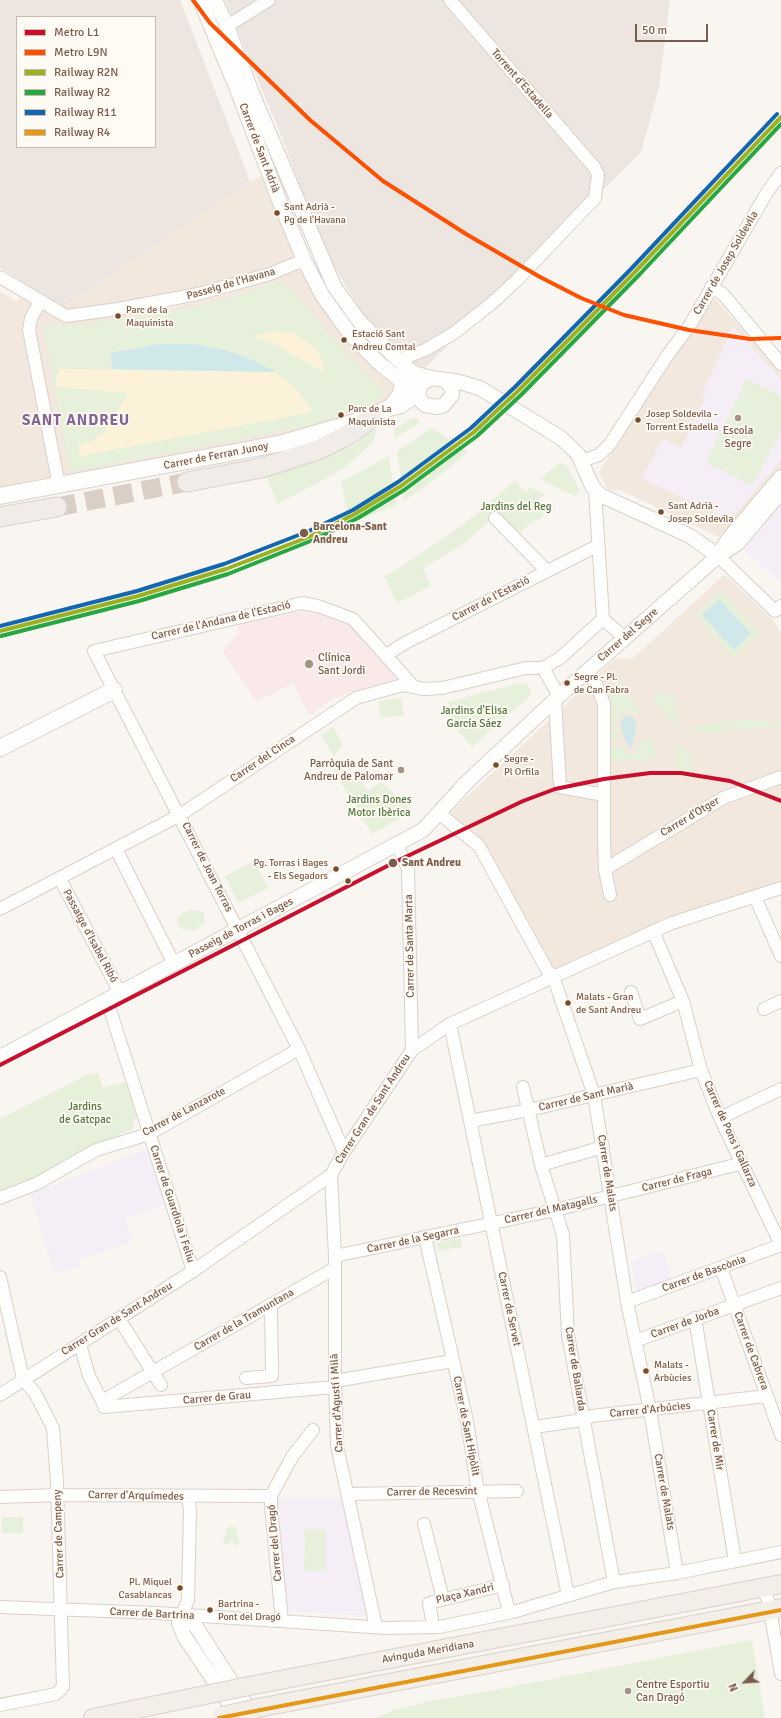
<!DOCTYPE html>
<meta charset="utf-8">
<style>
body{margin:0}
#map{position:relative;width:781px;height:1718px;overflow:hidden;background:#f9f5f0;font-family:Signika,sans-serif}
canvas{display:block}
.legend{position:absolute;left:16px;top:16px;width:140px;height:132px;box-sizing:border-box;background:#fffaf3;border:1px solid #cabbb1;margin:0;padding:5px 7px;list-style:none;font-size:12px;color:#7a5c4d}
.legend li{display:flex;align-items:center;gap:8px;height:20px}
.legend b{width:20px;border:1px solid #cabbb1}
.north{position:absolute;left:725px;top:1662px;width:40px;height:40px;-webkit-text-stroke:3px #fffaf3;paint-order:stroke;rotate:245deg;font-size:11px;font-weight:700;line-height:16px;text-align:center;color:#7a5c4d}
.north::after{content:'';display:block;margin:auto;width:14px;height:18px;background:#7a5c4d;clip-path:polygon(50% 0,100% 100%,50% 72%,0 100%)}
.scale{position:absolute;left:635px;top:24px;width:73px;height:18px;box-sizing:border-box;border:2px solid #7a5c4d;border-top:0;padding-left:5px;font-size:12px;line-height:14px;white-space:nowrap;color:#7a5c4d;-webkit-text-stroke:3px #fffaf3;paint-order:stroke}
</style>
<div id="map">
<canvas width="781" height="1718"></canvas>
<ul class="legend">
<li><b style="height:5px;background:#c8102e"></b>Metro L1</li>
<li><b style="height:5px;background:#fe5000"></b>Metro L9N</li>
<li><b style="height:5px;background:#9ab122"></b>Railway R2N</li>
<li><b style="height:5px;background:#26a741"></b>Railway R2</li>
<li><b style="height:5px;background:#1267af"></b>Railway R11</li>
<li><b style="height:5px;background:#e39817"></b>Railway R4</li>
</ul>
<div class="north">N</div>
<div class="scale">50 m</div>
</div>
<script>
const c = document.querySelector('canvas').getContext('2d');
c.lineJoin = 'round';
function fillPath(path, color) {
  c.fillStyle = color;
  c.fill(path, 'evenodd');
}
function shape(rows) {
  const path = new Path2D();
  for (const r of rows) {
    path.moveTo(r[0], r[1]);
    for (let i = 2; i < r.length; i += 2) path.lineTo(r[i], r[i + 1]);
  }
  return path;
}
function trace(path, color, width, dash) {
  c.strokeStyle = color;
  c.lineWidth = width;
  c.lineCap = dash ? 'butt' : 'round';
  c.setLineDash(dash || []);
  c.stroke(path);
}
function drawText(font, color, halo, rows, align = 'center') {
  c.font = font + ' Signika,sans-serif';
  c.lineWidth = 3.5;
  c.setLineDash([]);
  c.textBaseline = 'middle';
  c.strokeStyle = halo;
  c.fillStyle = color;
  for (const [text, x, y, turn = 0] of rows) {
    c.save();
    c.translate(x, y);
    c.rotate((+turn || 0) * Math.PI / 180);
    c.textAlign = isNaN(turn) ? turn : align;
    if (halo) c.strokeText(text, 0, 0);
    c.fillText(text, 0, 0);
    c.restore();
  }
}
fillPath(shape([
 [262,176,296,256,295,259,228,285,67,313,63,307,250,181],
 [298,270,302,272,320,305,333,323,361,356,391,382,395,390,390,398,353,416,298,431,0,488,0,291,17,302,21,295,61,320,69,322,164,309,201,301,228,294],
 [715,299,781,372,781,469,724,537,721,538,620,490,614,492,606,487,599,472,709,304],
 [724,575,730,579,773,620,781,634,781,885,641,930,621,943,555,970,552,970,498,871,448,817,458,805,607,666,616,658,632,659]
]), '#f2e8de');
fillPath(shape([
 [0,0,180,0,250,181,63,307,0,268],
 [17,17,155,17,155,147,17,147],
 [225,0,670,0,659,87,641,152,421,372,363,314,326,253,282,138]
]), '#ede5e0');
fillPath(shape([
 [733,326,781,379,781,460,730,520,641,478,663,439,681,448,705,398,701,396],
 [781,504,781,583,744,550],
 [147,1149,164,1205,125,1218,132,1242,80,1259,81,1266,55,1274,30,1194],
 [657,1251,658,1253,663,1251,673,1279,636,1291,631,1262],
 [277,1498,342,1498,370,1616,289,1611,277,1519]
]), '#f6eef6');
fillPath(shape([
 [311,610,351,626,399,678,334,698,309,716,293,683,257,702,222,651,239,633,237,623]
]), '#fae9e9');
fillPath(shape([
 [274,283,284,283,292,289,332,338,383,391,382,398,345,415,312,425,70,472,43,323,48,325,69,326,174,311,226,299],
 [747,379,781,396,781,430,753,486,706,462],
 [414,417,420,422,395,438,394,429],
 [377,427,374,441,343,469,278,504,264,472],
 [432,428,468,452,432,482,404,501,397,451],
 [389,456,396,505,350,524,341,482],
 [560,462,567,466,580,491,574,496,540,479],
 [515,480,526,492,529,487,545,494,534,504,545,515,536,522,534,520,519,534,494,517,462,545,423,568,431,586,397,603,384,576,393,572,450,534,479,512],
 [721,590,760,634,734,659,694,614],
 [620,681,640,710,638,715,629,711,619,714,615,722,618,739,608,740,608,687],
 [520,683,527,684,529,687,531,694,529,697,472,747,453,725,448,702],
 [658,691,668,694,676,694,677,698,672,704,679,716,680,726,675,726,660,711,653,696,654,693],
 [401,698,404,715,381,718,378,701],
 [735,719,723,732,704,733,685,729],
 [739,719,781,722,781,726,727,732],
 [333,727,343,744,334,757,321,735],
 [652,738,657,756,648,761,607,760,608,748,621,745,627,753,632,755,635,754,640,741],
 [677,745,689,751,690,754,692,776,690,779,682,779,677,772,675,762],
 [339,765,356,780,359,778,368,791,381,782,413,811,372,834,334,771],
 [255,861,268,888,238,903,225,876],
 [190,910,201,911,204,914,204,922,196,930,183,930,177,924,178,918,183,913],
 [98,1072,103,1088,127,1082,136,1116,132,1130,119,1134,119,1136,78,1155,36,1184,0,1193,0,1119,91,1073,92,1075],
 [461,1238,462,1247,438,1251,437,1243],
 [2,1517,23,1517,23,1533,2,1533],
 [231,1526,235,1527,237,1532,239,1544,237,1546,232,1541,226,1545,223,1544,226,1529],
 [305,1529,326,1530,326,1571,304,1571],
 [752,1640,765,1718,375,1718,393,1710,430,1701,479,1693]
]), '#e7f0db');
fillPath(shape([
 [277,331,293,333,311,344,321,357,324,372,277,346,251,336],
 [59,369,275,372,296,388,313,412,80,456,78,445,91,442,104,432,128,393,55,387]
]), '#fbf2d9');
fillPath(shape([
 [160,344,192,344,226,350,255,361,275,372,112,369,111,353],
 [719,599,751,634,734,650,702,615],
 [627,716,634,718,637,725,631,749,626,742,621,728,621,720]
]), '#d0e8ea');
trace(shape([
 [57,507,187,482]
]), '#d9cfc7', 19, [19, 10]);
const minor = shape([
 [227,26,269,0],
 [0,277,66,316,118,309,198,294,270,274,304,260],
 [711,287,723,294,781,364],
 [40,302,31,318,29,330,59,486],
 [399,360,427,349,454,333,491,304,516,281,595,198,596,189,598,175,595,168,450,0],
 [581,461,599,455,610,444,667,356,690,325,766,194,781,173],
 [595,489,603,619],
 [495,518,547,571],
 [718,556,775,611,781,606],
 [603,619,625,638],
 [386,655,405,643,597,546],
 [543,668,560,658,603,619],
 [543,668,559,696],
 [586,672,597,686,604,704,604,840,605,869,610,895],
 [555,700,560,787,604,795],
 [440,814,479,846,547,970,553,976,594,1095,627,1302,650,1410,677,1573],
 [397,845,408,869,412,1050],
 [116,849,174,964],
 [605,869,723,798,781,777],
 [60,879,120,993],
 [755,897,781,956],
 [0,909,180,815,356,698,403,685,424,689,442,688,526,668,543,668],
 [653,931,683,1001,701,1070,720,1118,781,1245],
 [631,992,640,1019,683,1001],
 [107,1000,193,1271],
 [764,1009,781,1001],
 [450,1024,568,1595],
 [523,1087,541,1165,563,1235,568,1335,614,1582],
 [720,1118,781,1089],
 [470,1121,529,1110,701,1070],
 [344,1152,299,1049,94,651,302,603,318,606,353,619,413,686],
 [541,1165,603,1147],
 [331,1175,335,1256,335,1381,337,1446,376,1627],
 [0,1198,36,1184,96,1150,149,1134,299,1049],
 [425,1237,467,1421,477,1486,508,1608,513,1612],
 [335,1256,555,1210,743,1163],
 [335,1268,102,1401,104,1407,335,1387],
 [721,1268,781,1435],
 [0,1277,23,1379,35,1393,53,1428,57,1482,63,1687,56,1694,0,1705],
 [627,1302,781,1245],
 [695,1318,735,1561],
 [119,1319,161,1385],
 [635,1341,781,1288],
 [80,1344,89,1376,102,1401],
 [246,1378,272,1376,271,1305],
 [335,1381,453,1361],
 [0,1395,193,1271,331,1175,344,1152,412,1050,450,1024,672,923,781,888],
 [534,1427,583,1420,592,1416,767,1396],
 [347,1494,517,1491],
 [0,1497,58,1495,271,1496],
 [424,1524,443,1599],
 [763,1588,767,1597,770,1610,781,1674],
 [0,1607,157,1613,386,1628,439,1627,513,1612,614,1582,677,1573,781,1552],
 [182,1615,188,1600,190,1510,188,1497],
 [282,1621,271,1506,271,1496,292,1457,313,1430],
 [431,1627,432,1620,429,1603,503,1585]
]);
const tertiary = shape([
 [200,0,236,87,283,210,304,260,322,295,350,334,379,363,400,380,411,386,421,401,425,405,438,407,444,405,452,395,452,390,446,380,432,378,422,383,418,391,419,397],
 [215,0,227,26,252,93,334,286,359,321,394,356,413,373,432,378],
 [446,380,456,381,480,388,561,438,578,454,592,486,600,495,690,536,718,556],
 [389,408,402,391,400,380],
 [720,552,730,537,781,477],
 [0,1057,423,830,468,781,559,696,718,556,738,543,781,492],
 [239,1718,184,1636,179,1623,182,1615,195,1625,254,1717]
]);
const secondary = shape([
 [0,496,283,443,362,420,389,408,401,405,411,398,420,386],
 [0,748,114,690]
]);
const primary = shape([
 [249,1686,781,1584],
 [263,1707,781,1608],
 [93,1718,210,1694]
]);
const trunk = shape([
 [187,482,261,468,290,459,320,449,342,438,356,430,373,416],
 [0,517,57,507]
]);
trace(minor, '#d7d1cb', 14);
trace(tertiary, '#d7d1cb', 16);
trace(secondary, '#d9d2cb', 18);
trace(primary, '#dad1cc', 20);
trace(trunk, '#dad1cc', 21);
trace(minor, '#fefefd', 12);
trace(tertiary, '#fefefd', 14);
trace(secondary, '#fefefd', 16);
trace(primary, '#f3eee8', 18);
trace(trunk, '#f2ece8', 19);
const primaryBridge = shape([
 [210,1694,249,1686],
 [222,1716,263,1707]
]);
trace(primaryBridge, '#dad1cc', 20, []);
trace(primaryBridge, '#f3eee8', 18);
trace(shape([
 [0,631,138,596,226,569,311,536,355,514,401,486,474,432,518,391,635,272,781,117]
]), '#9ab122', 4);
trace(shape([
 [1,636,139,601,228,574,313,540,358,518,404,490,477,436,521,395,639,275,781,124]
]), '#26a741', 4);
trace(shape([
 [0,626,137,591,224,564,309,531,353,510,398,482,471,428,515,387,631,269,777,114]
]), '#1267af', 4);
trace(shape([
 [219,1718,781,1610]
]), '#e39817', 4);
trace(shape([
 [0,1065,395,862,523,801,555,789,604,779,650,773,681,773,730,781,781,801]
]), '#c8102e', 4);
trace(shape([
 [193,0,210,23,310,120,383,181,466,234,540,277,581,298,624,315,689,330,750,339,781,338]
]), '#fe5000', 4);
for (const [x, y, r, color] of [
 [277,213,3.5,"#7a4b2a"],
 [118,316,3.5,"#7a4b2a"],
 [344,340,3.5,"#7a4b2a"],
 [341,415,3.5,"#7a4b2a"],
 [738,418,4,"#a69286"],
 [638,420,3.5,"#7a4b2a"],
 [661,512,3.5,"#7a4b2a"],
 [304,533,5,"#7a5c4d"],
 [309,664,5,"#a69286"],
 [567,683,3.5,"#7a4b2a"],
 [496,765,3.5,"#7a4b2a"],
 [401,770,4,"#a69286"],
 [393,863,5,"#7a5c4d"],
 [336,869,3.5,"#7a4b2a"],
 [348,881,3.5,"#7a4b2a"],
 [568,1003,3.5,"#7a4b2a"],
 [646,1371,3.5,"#7a4b2a"],
 [180,1588,3.5,"#7a4b2a"],
 [210,1610,3.5,"#7a4b2a"],
 [628,1691,4,"#a69286"]
]) {
  const dot = new Path2D();
  dot.arc(x, y, r, 0, 2 * Math.PI);
  c.fillStyle = color;
  c.fill(dot);
  trace(dot, '#fffaf3', 1.5);
}
drawText('10px', '#7a5c4d', '#fffaf3', [
 ["Sant Adrià -",284,207],
 ["Pg de l'Havana",284,220],
 ["Parc de la",126,310],
 ["Maquinista",126,323],
 ["Estació Sant",352,334],
 ["Andreu Comtal",352,347],
 ["Parc de La",348,409],
 ["Maquinista",348,422],
 ["Josep Soldevila -",646,414],
 ["Torrent Estadella",646,427],
 ["Sant Adrià -",668,506],
 ["Josep Soldevila",668,519],
 ["Segre - Pl.",574,677],
 ["de Can Fabra",574,690],
 ["Segre -",504,759],
 ["Pl Orfila",504,772],
 ["Pg. Torras i Bages",328,863,"right"],
 ["- Els Segadors",328,876,"right"],
 ["Malats - Gran",576,997],
 ["de Sant Andreu",576,1010],
 ["Malats -",654,1365],
 ["Arbùcies",654,1378],
 ["Pl. Miquel",172,1582,"right"],
 ["Casablancas",172,1595,"right"],
 ["Bartrina -",218,1604],
 ["Pont del Dragó",218,1617]
], 'left');
drawText('11px', '#7a5c4d', '#fffaf3', [
 ["Torrent d'Estadella",522,84,49],
 ["Carrer de Sant Adrià",259,148,69],
 ["Carrer de Josep Soldevila",726,263,-60],
 ["Passeig de l'Havana",231,284,-16],
 ["Carrer de Ferran Junoy",216,456,-11],
 ["Carrer de l'Estació",491,599,-27],
 ["Carrer de l'Andana de l'Estació",221,621,-13],
 ["Carrer del Segre",628,635,-41],
 ["Carrer del Cinca",263,759,-34],
 ["Carrer d'Otger",690,817,-31],
 ["Carrer de Joan Torras",207,867,63],
 ["Passeig de Torras i Bages",241,928,-28],
 ["Passatge d'Isabel Ribó",90,936,62],
 ["Carrer de Santa Marta",410,946,-91],
 ["Carrer de Sant Marià",586,1097,-13],
 ["Carrer Gran de Sant Andreu",373,1109,-57],
 ["Carrer de Lanzarote",184,1112,-28],
 ["Carrer de Pons i Gallarza",730,1134,66],
 ["Carrer de Malats",607,1173,81],
 ["Carrer de Fraga",677,1180,-14],
 ["Carrer de Guardiola i Feliu",172,1204,72],
 ["Carrer del Matagalls",551,1210,-13],
 ["Carrer de la Segarra",413,1240,-12],
 ["Carrer de Bascònia",704,1274,-20],
 ["Carrer de Servet",509,1309,78],
 ["Carrer Gran de Sant Andreu",117,1319,-32],
 ["Carrer de la Tramuntana",244,1320,-30],
 ["Carrer de Jorba",685,1323,-20],
 ["Carrer de Cabrera",751,1351,70],
 ["Carrer de Baliarda",575,1369,81],
 ["Carrer de Grau",217,1398,-5],
 ["Carrer d'Agustí i Milà",337,1403,-93],
 ["Carrer d'Arbúcies",650,1410,-6],
 ["Carrer de Sant Hipòlit",466,1426,79],
 ["Carrer de Mir",715,1440,81],
 ["Carrer de Recesvint",432,1492,-1],
 ["Carrer de Malats",664,1492,80],
 ["Carrer d'Arquímedes",136,1496,1],
 ["Carrer de Campeny",59,1534,-92],
 ["Carrer del Dragó",275,1543,-95],
 ["Plaça Xandri",465,1594,-13],
 ["Carrer de Bartrina",152,1614,3],
 ["Avinguda Meridiana",428,1652,-10]
]);
drawText('11px', '#7a5c4d', '#fffaf3', [
 ["Escola",738,431,"center"],
 ["Segre",738,444,"center"],
 ["Clínica",318,658],
 ["Sant Jordi",318,671],
 ["Parròquia de Sant",393,764,"right"],
 ["Andreu de Palomar",393,777,"right"],
 ["Centre Esportiu",636,1685],
 ["Can Dragó",636,1698]
], 'left');
drawText('11px', '#537a41', '#fffaf3', [
 ["Jardins del Reg",516,507],
 ["Jardins d'Elisa",474,711],
 ["García Sáez",474,724],
 ["Jardins Dones",379,800],
 ["Motor Ibèrica",379,813],
 ["Jardins",85,1107],
 ["de Gatcpac",85,1120]
]);
drawText('bold 11px', '#7a5c4d', '#fffaf3', [
 ["Barcelona-Sant",313,527],
 ["Andreu",313,540],
 ["Sant Andreu",402,863]
], 'left');
c.letterSpacing = '1px';
drawText('bold 15px', '#846695', '#fffaf3', [
 ["SANT ANDREU",76,421]
]);
c.letterSpacing = '0px';
</script>
